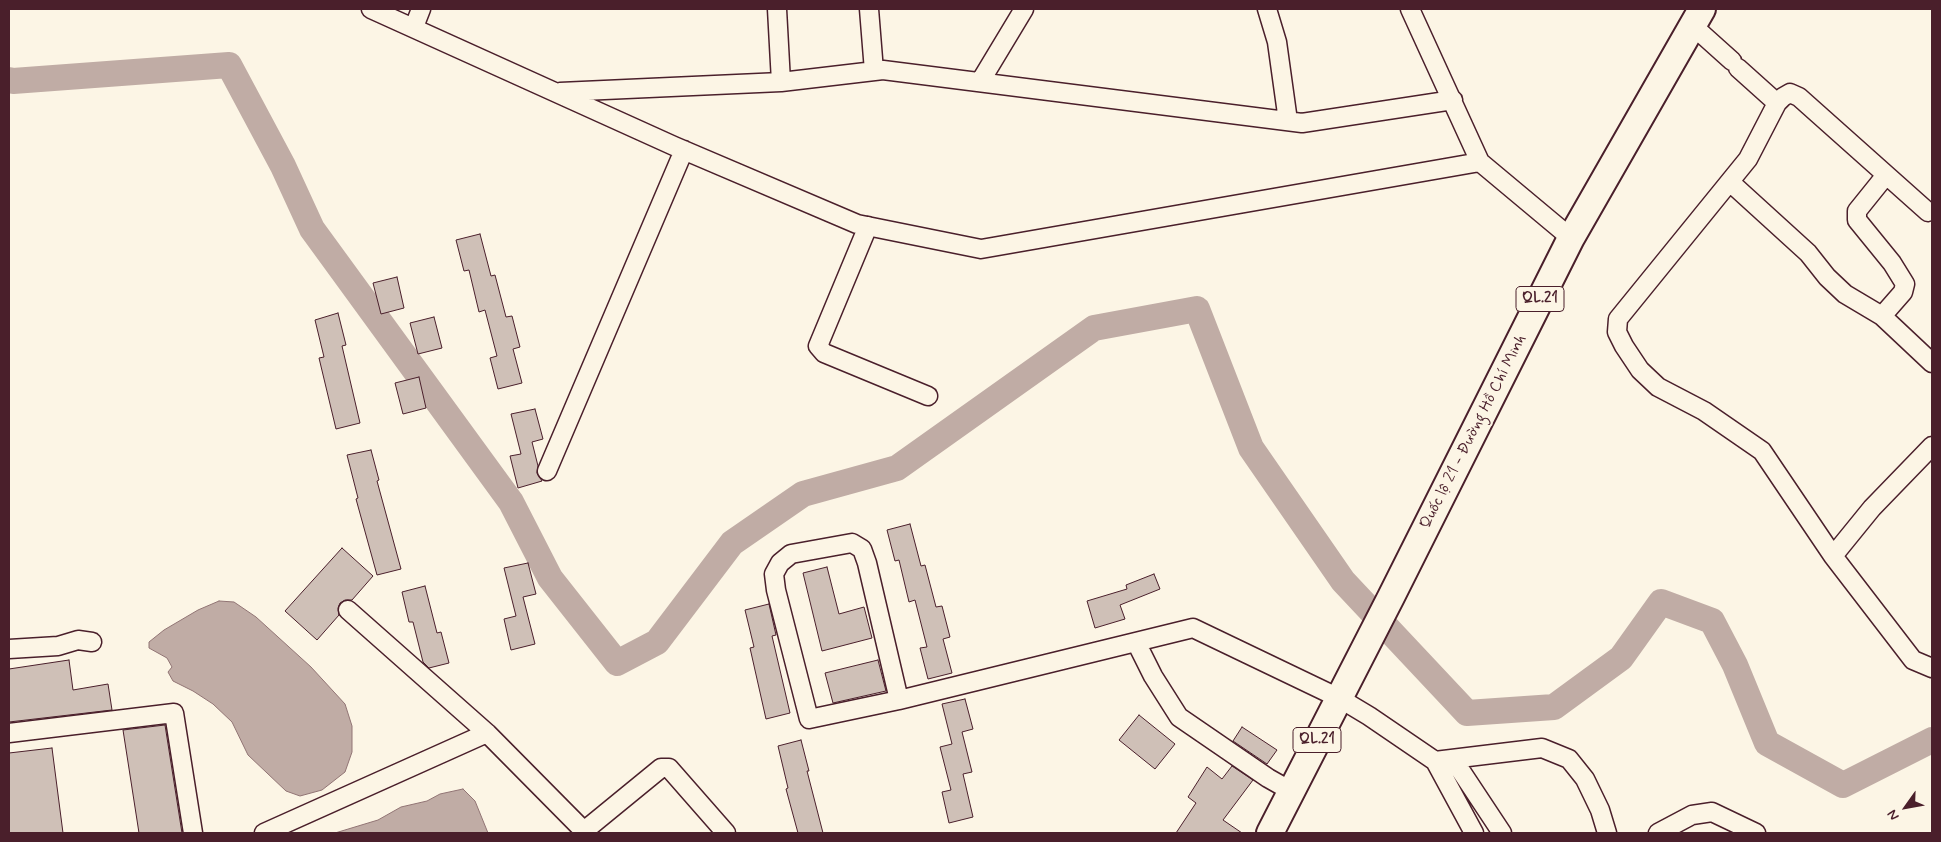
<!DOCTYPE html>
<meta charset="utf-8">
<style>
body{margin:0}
#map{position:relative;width:1941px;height:842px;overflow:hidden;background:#fcf5e5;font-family:Mynerve,sans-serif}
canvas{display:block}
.frame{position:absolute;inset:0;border:10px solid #4a1f2b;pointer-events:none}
.north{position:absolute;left:1881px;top:782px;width:50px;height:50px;-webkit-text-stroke:4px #fcf5e5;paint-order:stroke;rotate:238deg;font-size:14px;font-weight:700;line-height:20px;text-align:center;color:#4a1f2b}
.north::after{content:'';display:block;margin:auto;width:18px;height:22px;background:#4a1f2b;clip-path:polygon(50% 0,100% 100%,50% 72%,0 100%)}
</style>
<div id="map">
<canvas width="1941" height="842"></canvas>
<div class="frame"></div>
<div class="north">N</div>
</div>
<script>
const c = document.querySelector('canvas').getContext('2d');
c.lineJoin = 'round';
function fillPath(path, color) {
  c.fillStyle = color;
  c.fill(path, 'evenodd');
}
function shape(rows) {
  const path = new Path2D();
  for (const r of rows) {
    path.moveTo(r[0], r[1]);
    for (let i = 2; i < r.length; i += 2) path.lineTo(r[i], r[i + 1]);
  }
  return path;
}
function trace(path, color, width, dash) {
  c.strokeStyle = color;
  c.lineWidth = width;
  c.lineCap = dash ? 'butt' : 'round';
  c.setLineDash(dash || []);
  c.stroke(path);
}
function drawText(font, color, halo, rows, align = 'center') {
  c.font = font + ' Mynerve,sans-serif';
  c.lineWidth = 4;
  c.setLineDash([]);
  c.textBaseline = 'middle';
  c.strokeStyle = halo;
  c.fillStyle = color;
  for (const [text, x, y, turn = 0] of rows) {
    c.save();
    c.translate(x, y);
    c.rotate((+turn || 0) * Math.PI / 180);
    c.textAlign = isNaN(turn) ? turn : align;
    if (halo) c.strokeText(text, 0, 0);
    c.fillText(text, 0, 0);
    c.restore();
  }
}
const water = shape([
 [219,601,234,602,256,617,311,667,345,704,352,726,352,752,345,772,322,790,300,796,286,791,248,755,232,722,213,704,193,691,173,681,168,672,172,667,167,658,149,648,149,642,164,630,198,610,219,601],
 [463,789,475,801,488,833,335,833,378,820,401,807,427,801,440,794,463,789]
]);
fillPath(water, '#c0aca5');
trace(water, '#917474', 1);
trace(shape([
 [9,80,13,81,229,65,283,166,312,229,511,502,550,578,617,663,657,642,732,543,803,494,897,468,1094,328,1197,309,1251,448,1343,581,1467,713,1554,707,1621,658,1661,602,1712,621,1735,665,1767,743,1843,785,1932,740]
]), '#c0aca5', 26);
const building = shape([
 [480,234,491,276,495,275,506,317,512,316,520,347,513,349,522,383,498,389,490,358,497,356,485,310,479,312,469,270,464,271,456,240,480,234],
 [397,277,404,308,381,314,373,283,397,277],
 [338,313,346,345,342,346,360,423,336,429,319,358,324,357,315,320,338,313],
 [434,317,442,348,418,354,410,323,434,317],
 [419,377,426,408,403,414,395,383,419,377],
 [535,409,543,439,532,442,538,466,537,473,542,481,518,488,510,456,521,454,511,414,535,409],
 [371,450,379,480,377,481,401,569,377,575,356,499,358,498,347,455,371,450],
 [910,524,921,566,925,565,936,607,942,606,950,637,943,639,952,673,928,679,920,648,927,647,915,600,909,602,899,560,895,561,887,530,910,524],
 [342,548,373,576,352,600,345,600,340,603,338,608,339,615,317,640,285,611,342,548],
 [528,563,536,594,523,597,535,644,511,650,504,619,516,616,504,568,528,563],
 [827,567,839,614,864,607,872,638,822,651,803,573,827,567],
 [1154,574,1160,589,1120,605,1125,619,1095,628,1087,601,1127,589,1126,585,1154,574],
 [425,586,437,633,441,632,449,663,429,668,423,662,413,622,409,622,402,592,425,586],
 [769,604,776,635,772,636,790,713,766,719,750,648,754,647,745,610,769,604],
 [69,660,73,690,108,684,112,710,9,722,9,669,69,660],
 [878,660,886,691,833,703,825,673,878,660],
 [965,699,973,729,962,732,972,772,963,774,973,817,949,823,942,792,951,790,940,747,952,744,942,704,965,699],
 [1139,715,1175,744,1155,769,1119,740,1139,715],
 [165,725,182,833,139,833,123,730,165,725],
 [1242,727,1277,750,1267,764,1233,741,1242,727],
 [801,740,809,771,807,771,823,833,798,833,786,789,788,788,778,746,801,740],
 [52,748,63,833,9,833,9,753,52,748],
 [1232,766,1253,780,1223,820,1242,833,1176,833,1196,803,1188,797,1207,767,1222,779,1232,766]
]);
fillPath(building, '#cfc0b7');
trace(building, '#4a1f2b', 1);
const minor = shape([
 [371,9,674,146,857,224,981,249,1480,162,1571,238],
 [777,9,781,82],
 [869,9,874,71],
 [1267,9,1277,42,1288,121],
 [1410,9,1480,162],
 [1693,26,1732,61],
 [414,27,421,9],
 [1738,68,1777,103,1783,97,1790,93,1799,97,1928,212],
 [980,82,1024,9],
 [560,92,781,82,883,70,1302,123,1453,100],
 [1777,103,1748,159,1618,319,1617,332,1624,346,1640,370,1658,387,1704,411,1762,451,1833,556,1913,660,1932,668],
 [1730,182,1808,253,1827,277,1845,294,1882,316,1932,363],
 [868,226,818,346,824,353,928,396],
 [1882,316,1903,292,1905,284,1892,263,1857,220,1857,211,1886,175],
 [547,471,684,150],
 [1833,556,1872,508,1932,446],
 [348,610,487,733,586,833],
 [1136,642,1153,676,1179,717,1268,778,1291,791],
 [9,649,58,646,78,640,92,642],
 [899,700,867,563,862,549,852,543,791,554,780,563,774,574,776,590,809,719,899,700,1193,628,1339,698,1369,716,1435,761,1474,833],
 [9,733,174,713,193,833],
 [1453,759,1502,833],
 [1435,761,1542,748,1569,759,1585,779,1600,810,1607,833],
 [584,831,661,768,669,768,726,833],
 [264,833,487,733],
 [1658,833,1692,815,1712,812,1756,833]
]);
const highway = shape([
 [1270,833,1391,597,1571,238,1702,9]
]);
trace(minor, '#4a1f2b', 21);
trace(highway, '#4a1f2b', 30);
trace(minor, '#fcf5e5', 18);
trace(highway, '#fcf5e5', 26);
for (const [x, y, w] of [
 [1540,299,48],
 [1317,740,48]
]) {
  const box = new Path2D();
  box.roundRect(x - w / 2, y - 12.5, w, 25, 4);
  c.fillStyle = '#fcf5e5';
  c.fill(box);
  trace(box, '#4a1f2b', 1);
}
drawText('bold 15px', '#4a1f2b', null, [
 ["QL.21",1540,299],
 ["QL.21",1317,740]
]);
drawText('16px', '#4a1f2b', '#fcf5e5', [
 ["Quốc lộ 21 - Đường Hồ Chí Minh",1474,432,-63]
]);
</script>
